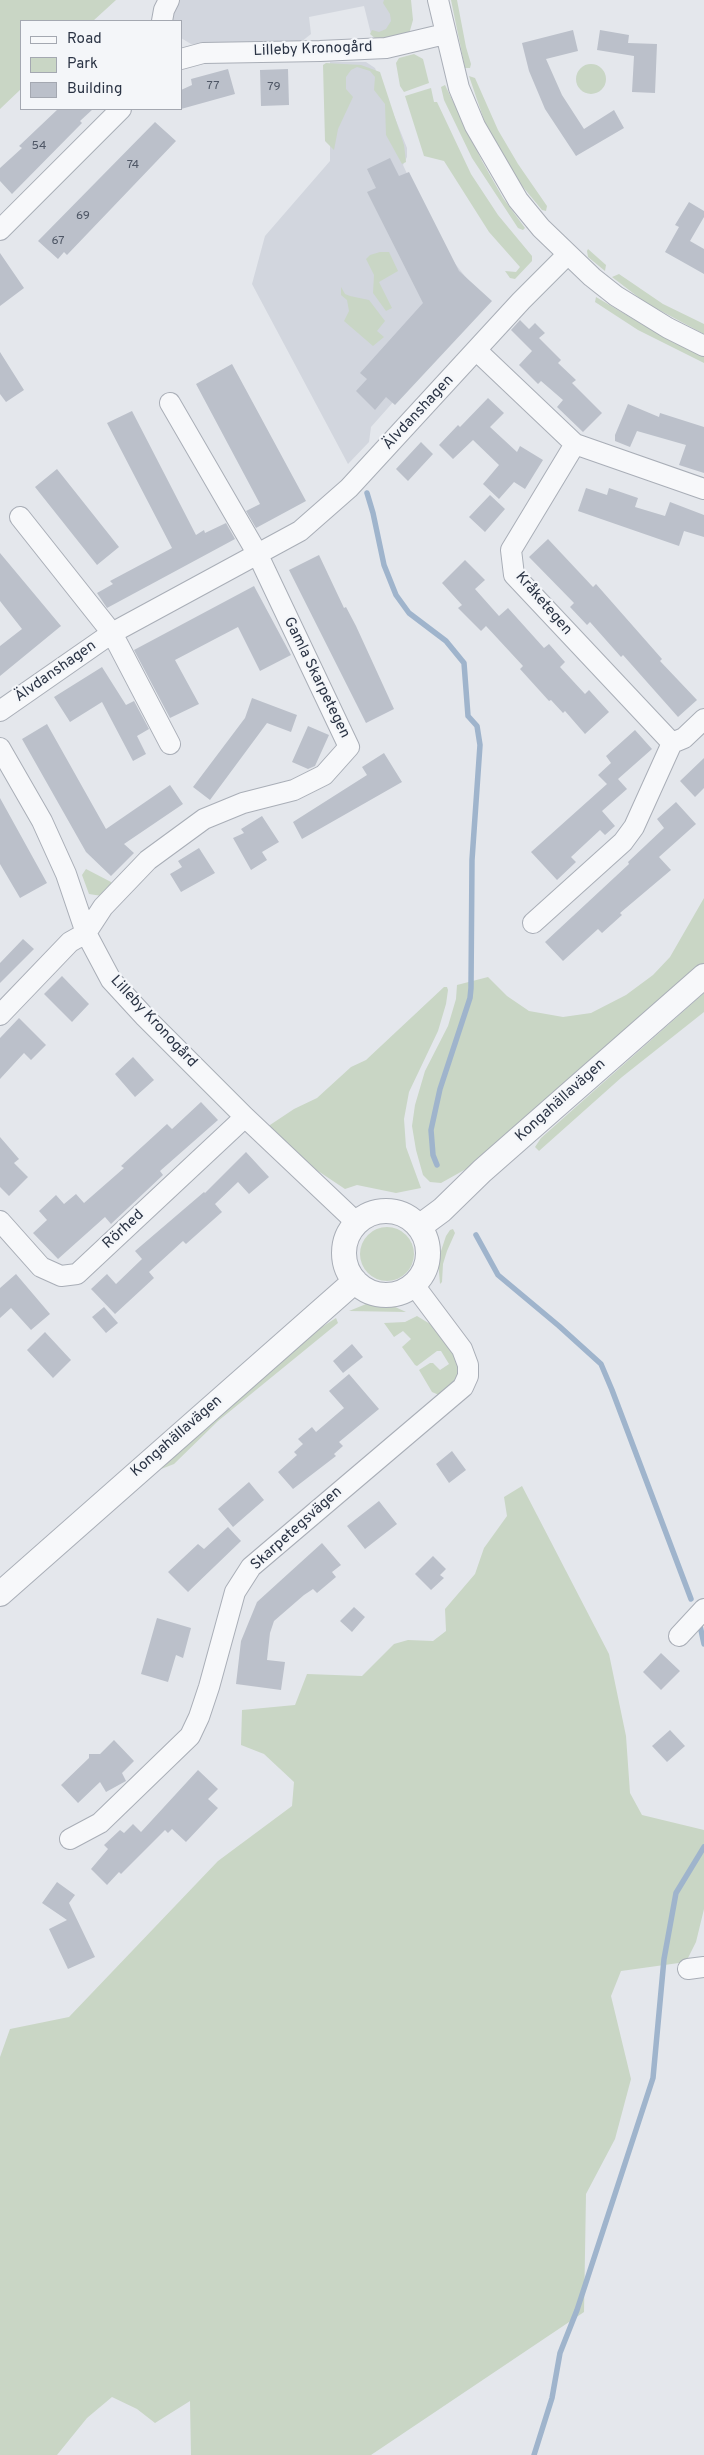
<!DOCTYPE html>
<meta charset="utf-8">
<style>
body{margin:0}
#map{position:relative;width:704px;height:2455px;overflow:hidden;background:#e4e7ec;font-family:Overpass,sans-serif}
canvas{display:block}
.legend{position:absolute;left:20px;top:20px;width:162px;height:90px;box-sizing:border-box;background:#f4f6f9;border:1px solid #a4a8b1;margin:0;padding:6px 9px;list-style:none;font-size:15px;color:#2b3445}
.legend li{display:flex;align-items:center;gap:10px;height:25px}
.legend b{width:25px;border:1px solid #a4a8b1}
</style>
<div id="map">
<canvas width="704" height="2455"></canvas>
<ul class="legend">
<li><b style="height:6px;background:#f7f8fa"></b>Road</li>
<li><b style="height:14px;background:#c9d6c5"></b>Park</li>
<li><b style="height:14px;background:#bbc0ca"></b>Building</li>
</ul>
</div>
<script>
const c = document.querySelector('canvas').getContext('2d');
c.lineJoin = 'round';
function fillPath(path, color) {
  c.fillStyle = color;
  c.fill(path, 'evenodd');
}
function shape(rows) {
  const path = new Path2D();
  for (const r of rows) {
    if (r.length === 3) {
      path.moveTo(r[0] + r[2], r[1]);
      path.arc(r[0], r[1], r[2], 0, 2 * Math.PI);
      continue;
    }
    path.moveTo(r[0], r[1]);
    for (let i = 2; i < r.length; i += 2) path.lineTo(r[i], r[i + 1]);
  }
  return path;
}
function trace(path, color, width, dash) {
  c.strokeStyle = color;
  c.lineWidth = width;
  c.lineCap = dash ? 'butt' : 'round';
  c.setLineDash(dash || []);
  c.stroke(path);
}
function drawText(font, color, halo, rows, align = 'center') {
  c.font = font + ' Overpass,sans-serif';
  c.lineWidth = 4.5;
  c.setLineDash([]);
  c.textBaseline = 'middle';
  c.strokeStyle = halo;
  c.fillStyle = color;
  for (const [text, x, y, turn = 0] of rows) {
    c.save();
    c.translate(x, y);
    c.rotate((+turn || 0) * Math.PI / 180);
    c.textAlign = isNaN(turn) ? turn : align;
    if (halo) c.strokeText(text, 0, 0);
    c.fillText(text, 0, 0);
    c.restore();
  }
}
fillPath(shape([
 [178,0,392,0,398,35,371,34,364,6,309,17,311,34,301,42,191,44,181,38,181,21,171,21,170,16],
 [330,62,366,62,375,68,407,148,407,157,403,165,441,246,484,300,371,427,369,442,348,464,252,284,265,236,330,161]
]), '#d2d6de');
fillPath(shape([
 [0,0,116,0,93,21,21,21,21,89,0,109],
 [384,0,411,0,413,20,409,34,379,42,370,34,372,30,379,32,386,29,391,21,390,14,383,3],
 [451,0,457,0,466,47,471,64,470,68,465,68],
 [414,54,423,59,429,83,404,92,400,86,396,63,399,58],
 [326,63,361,65,380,72,404,145,406,162,402,164,386,135,385,104,374,90,375,77,370,71,357,67,351,70,346,77,346,89,353,97,338,129,334,150,325,141,323,65],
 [591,79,15],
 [469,76,475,78,498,130,518,164,547,206,546,211,542,210,513,175,486,126],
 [445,85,482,161,503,198,525,228,523,230,518,228,472,158,444,100,441,87],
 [431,88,434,102,437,102,471,174,498,215,532,256,532,261,515,279,510,278,505,271,516,272,520,267,489,232,444,161,424,156,405,96],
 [588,249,606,265,605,271,588,257,587,251],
 [380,252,389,252,398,271,379,282,392,308,386,311,373,293,374,275,366,259,370,255],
 [619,274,663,304,704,324,704,334,646,303,612,277],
 [341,287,345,294,350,296,369,300,385,321,377,331,384,337,373,346,344,321,349,311,347,300,341,295],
 [596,297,674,343,704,355,704,363,638,330,595,302],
 [86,869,111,882,112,884,102,896,89,894,82,875],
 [704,898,704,963,475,1164,441,1183,430,1182,423,1175,416,1150,412,1126,415,1105,425,1071,448,1026,456,999,457,985,488,977,507,996,529,1011,563,1017,591,1013,626,995,653,975,670,957],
 [444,987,447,987,448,990,446,1004,438,1031,409,1092,404,1119,406,1147,421,1188,396,1193,357,1185,345,1189,303,1161,267,1127,294,1109,317,1098,351,1067,366,1060],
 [704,993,704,1012,622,1077,539,1151,535,1147,541,1138],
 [387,1254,27],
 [453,1229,455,1233,447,1251,443,1264,442,1282,440,1284,438,1260,446,1236,450,1230],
 [371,1302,391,1305,406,1312,349,1311],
 [417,1316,435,1327,459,1362,456,1383,439,1395,432,1392,419,1370,430,1363,433,1363,440,1370,449,1364,441,1351,437,1351,417,1366,415,1365,402,1347,411,1339,403,1331,394,1337,384,1323,405,1322],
 [336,1318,338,1323,218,1421,174,1464,151,1473,300,1341],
 [522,1486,609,1654,626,1736,630,1793,642,1815,704,1830,704,1909,696,1942,686,1962,621,1971,611,1996,631,2079,615,2139,586,2194,584,2312,371,2455,191,2455,190,2401,155,2423,137,2409,112,2397,87,2418,57,2455,0,2455,0,2057,10,2029,69,2017,218,1861,292,1806,294,1782,264,1754,241,1745,242,1710,295,1705,307,1674,362,1676,394,1644,408,1640,433,1641,446,1631,445,1609,475,1574,484,1548,507,1516,504,1497]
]), '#c9d6c5');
trace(shape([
 [367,493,373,513,384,565,396,595,409,613,446,641,464,663,468,716,477,726,480,745,472,860,471,988,470,998,440,1089,431,1130,433,1155,437,1165],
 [476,1235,498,1275,559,1326,601,1364,612,1390,691,1599],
 [699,1621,704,1644],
 [534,2455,552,2398,560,2353,577,2310,653,2078,664,1959,676,1893,704,1847]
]), '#9fb4cc', 5.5);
fillPath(shape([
 [573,30,578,51,546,59,562,95,584,129,614,110,624,128,576,156,545,109,529,71,522,43],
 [600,30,629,35,628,43,657,44,655,93,632,92,634,56,597,50],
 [228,69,235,94,181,109,181,90,192,85,191,79],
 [288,69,289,105,261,106,260,70],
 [58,109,93,109,80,121,82,123,12,194,0,181,0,168,22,148,19,146],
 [155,122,176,141,67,255,64,252,58,259,38,241],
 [390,158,399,176,409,172,459,271,492,301,395,405,386,397,375,410,356,391,367,379,360,373,423,303,367,192,376,188,367,169],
 [689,202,704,211,704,217,690,241,704,249,704,274,665,252,679,227,675,225],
 [0,253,24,288,0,306],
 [520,320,529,329,535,323,545,333,539,338,561,360,558,363,576,380,572,383,602,413,583,432,557,407,563,400,541,381,538,384,519,365,532,351,511,330],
 [0,352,24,390,6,402,0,394],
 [232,364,306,501,256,528,246,511,260,504,196,384],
 [488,398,504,413,490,427,517,452,520,446,543,460,525,489,514,482,499,499,483,484,499,465,473,440,453,459,439,445,458,425,460,427],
 [628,404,659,417,660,413,704,427,704,473,679,465,686,445,637,431,630,447,615,441,615,435],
 [132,411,196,535,204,530,205,533,226,523,235,539,107,608,97,593,113,584,110,581,172,548,107,423],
 [421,442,433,454,408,481,396,469],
 [57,469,119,547,97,565,35,487],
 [586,488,607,495,609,488,638,498,635,507,665,516,670,502,704,515,704,537,684,531,679,546,578,511],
 [490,495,505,509,485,532,469,517],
 [548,539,593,587,596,584,662,659,660,661,697,700,678,717,623,655,621,657,590,622,587,625,570,607,574,603,529,557],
 [0,553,61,626,0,676,0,646,22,629,0,601],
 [319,555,344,608,346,607,356,626,394,709,366,723,289,570],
 [465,560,485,580,475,589,499,616,508,608,544,648,549,644,565,662,560,667,585,694,589,690,609,712,585,734,565,711,563,713,551,700,549,701,520,669,523,666,486,626,481,631,458,608,462,605,442,583],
 [254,586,291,655,260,671,238,627,215,639,175,660,199,704,170,718,134,650],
 [102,667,126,705,134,701,149,729,137,736,146,754,133,761,102,702,70,722,54,697],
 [252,698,297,715,291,732,267,723,210,800,193,787,245,718],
 [47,724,106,829,170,785,183,804,124,844,134,853,111,876,86,852,22,739],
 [308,726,329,735,315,766,308,769,292,762],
 [635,730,652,749,618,779,627,789,602,811,615,826,605,835,600,830,571,857,576,862,557,880,531,852,607,784,598,775,611,763,606,756],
 [384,753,402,782,302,839,293,822,367,775,362,767],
 [704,758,704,788,695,797,680,781],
 [0,798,47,883,20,898,0,864],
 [676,802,696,824,659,857,671,870,620,913,622,915,602,933,598,929,563,961,545,942,629,864,628,862,664,828,657,819],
 [262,816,279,842,262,852,267,860,251,870,233,838,244,833,241,829],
 [199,848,215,873,181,892,170,874,182,867,178,861],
 [23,939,34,949,0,983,0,963],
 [62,976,89,1004,72,1022,44,994],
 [19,1018,46,1045,31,1060,24,1053,0,1079,0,1038],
 [133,1057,154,1080,135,1097,115,1074],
 [201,1102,218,1120,160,1171,163,1175,111,1224,105,1217,58,1259,33,1233,47,1220,39,1211,56,1195,64,1204,76,1194,84,1203,124,1168,121,1166,167,1124,172,1129],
 [0,1137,19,1159,14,1163,28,1177,9,1196,0,1187],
 [246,1152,269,1177,249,1194,238,1182,215,1204,222,1212,186,1244,183,1241,149,1272,154,1278,115,1314,91,1289,107,1274,116,1284,142,1259,135,1251,204,1192,205,1193],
 [16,1274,50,1314,31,1330,11,1308,0,1318,0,1288],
 [104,1307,118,1323,106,1333,92,1317],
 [45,1332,71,1360,53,1378,27,1350],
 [352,1344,363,1357,343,1373,333,1361],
 [349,1374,379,1409,339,1442,343,1446,334,1454,336,1456,293,1489,278,1472,297,1455,294,1452,303,1444,298,1439,312,1427,316,1432,344,1408,329,1391],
 [452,1451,466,1470,449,1483,436,1464],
 [249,1482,264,1500,233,1527,218,1509],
 [379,1501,397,1524,365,1549,347,1526],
 [228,1527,241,1541,188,1592,168,1572,198,1544,204,1549],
 [322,1543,341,1565,332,1572,336,1577,317,1593,313,1589,304,1595,274,1621,270,1633,267,1660,285,1662,281,1690,236,1684,241,1641,257,1602],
 [433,1556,446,1569,440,1575,444,1578,431,1590,415,1574],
 [354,1607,365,1617,352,1632,340,1621],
 [157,1618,191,1628,183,1658,176,1655,168,1682,141,1674],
 [661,1653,680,1671,661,1690,643,1672],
 [670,1730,685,1746,667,1762,652,1746],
 [114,1740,134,1761,122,1773,126,1781,106,1792,100,1782,78,1803,61,1785,89,1758,89,1754,100,1754],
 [198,1770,218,1789,208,1799,218,1808,186,1842,172,1829,168,1833,165,1830,121,1874,119,1872,107,1885,91,1869,108,1849,104,1845,120,1830,124,1833,133,1824,141,1832],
 [57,1882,75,1895,69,1903,95,1957,68,1969,49,1929,67,1920,42,1903]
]), '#bbc0ca');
const minor = shape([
 [438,0,459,88,475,126,518,200,541,228,592,277,616,296,668,328,704,346],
 [162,21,164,10,169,0],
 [181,59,203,53,320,51,386,48,445,34],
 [0,230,121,109],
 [476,350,575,444,511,550,514,575,672,743],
 [575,444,704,489],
 [20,517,112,633,170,744],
 [0,711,112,633,300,531,349,488,521,301,567,255],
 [0,748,42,821,66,874,86,933,111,980,145,1017,245,1117,357,1223],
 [533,923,623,842,634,827,672,743,684,738,704,719],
 [0,1015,70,942,86,933,103,907,148,860,204,819,243,803,294,790,324,775,349,747,257,553,170,403],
 [0,1221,41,1267,61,1276,77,1274,245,1117],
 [679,1636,704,1609],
 [70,1839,100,1823,190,1736,199,1717,209,1687,235,1592,251,1567,463,1387,468,1376,468,1365,462,1349,414,1285],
 [688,1969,704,1967]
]);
const tertiary = shape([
 [386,1253,42],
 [419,1227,442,1210,482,1171,704,976],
 [0,1594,355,1281]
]);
trace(minor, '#a9aeb7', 22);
trace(tertiary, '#a9aeb7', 26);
trace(minor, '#f7f8fa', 20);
trace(tertiary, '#f7f8fa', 24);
drawText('12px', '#4f5766', null, [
 ["77",213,87],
 ["79",274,88],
 ["54",39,147],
 ["74",133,166],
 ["69",83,217],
 ["67",58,242]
]);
drawText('15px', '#2b3445', '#f4f6f9', [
 ["Lilleby Kronogård",313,50,-2],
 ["Älvdanshagen",419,413,-47],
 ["Kråketegen",543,604,49],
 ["Älvdanshagen",56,672,-35],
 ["Gamla Skarpetegen",316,678,64],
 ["Lilleby Kronogård",153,1022,47],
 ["Kongahällavägen",561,1101,-42],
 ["Rörhed",124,1230,-43],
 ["Kongahällavägen",177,1437,-41],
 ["Skarpetegsvägen",297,1529,-42]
]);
</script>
